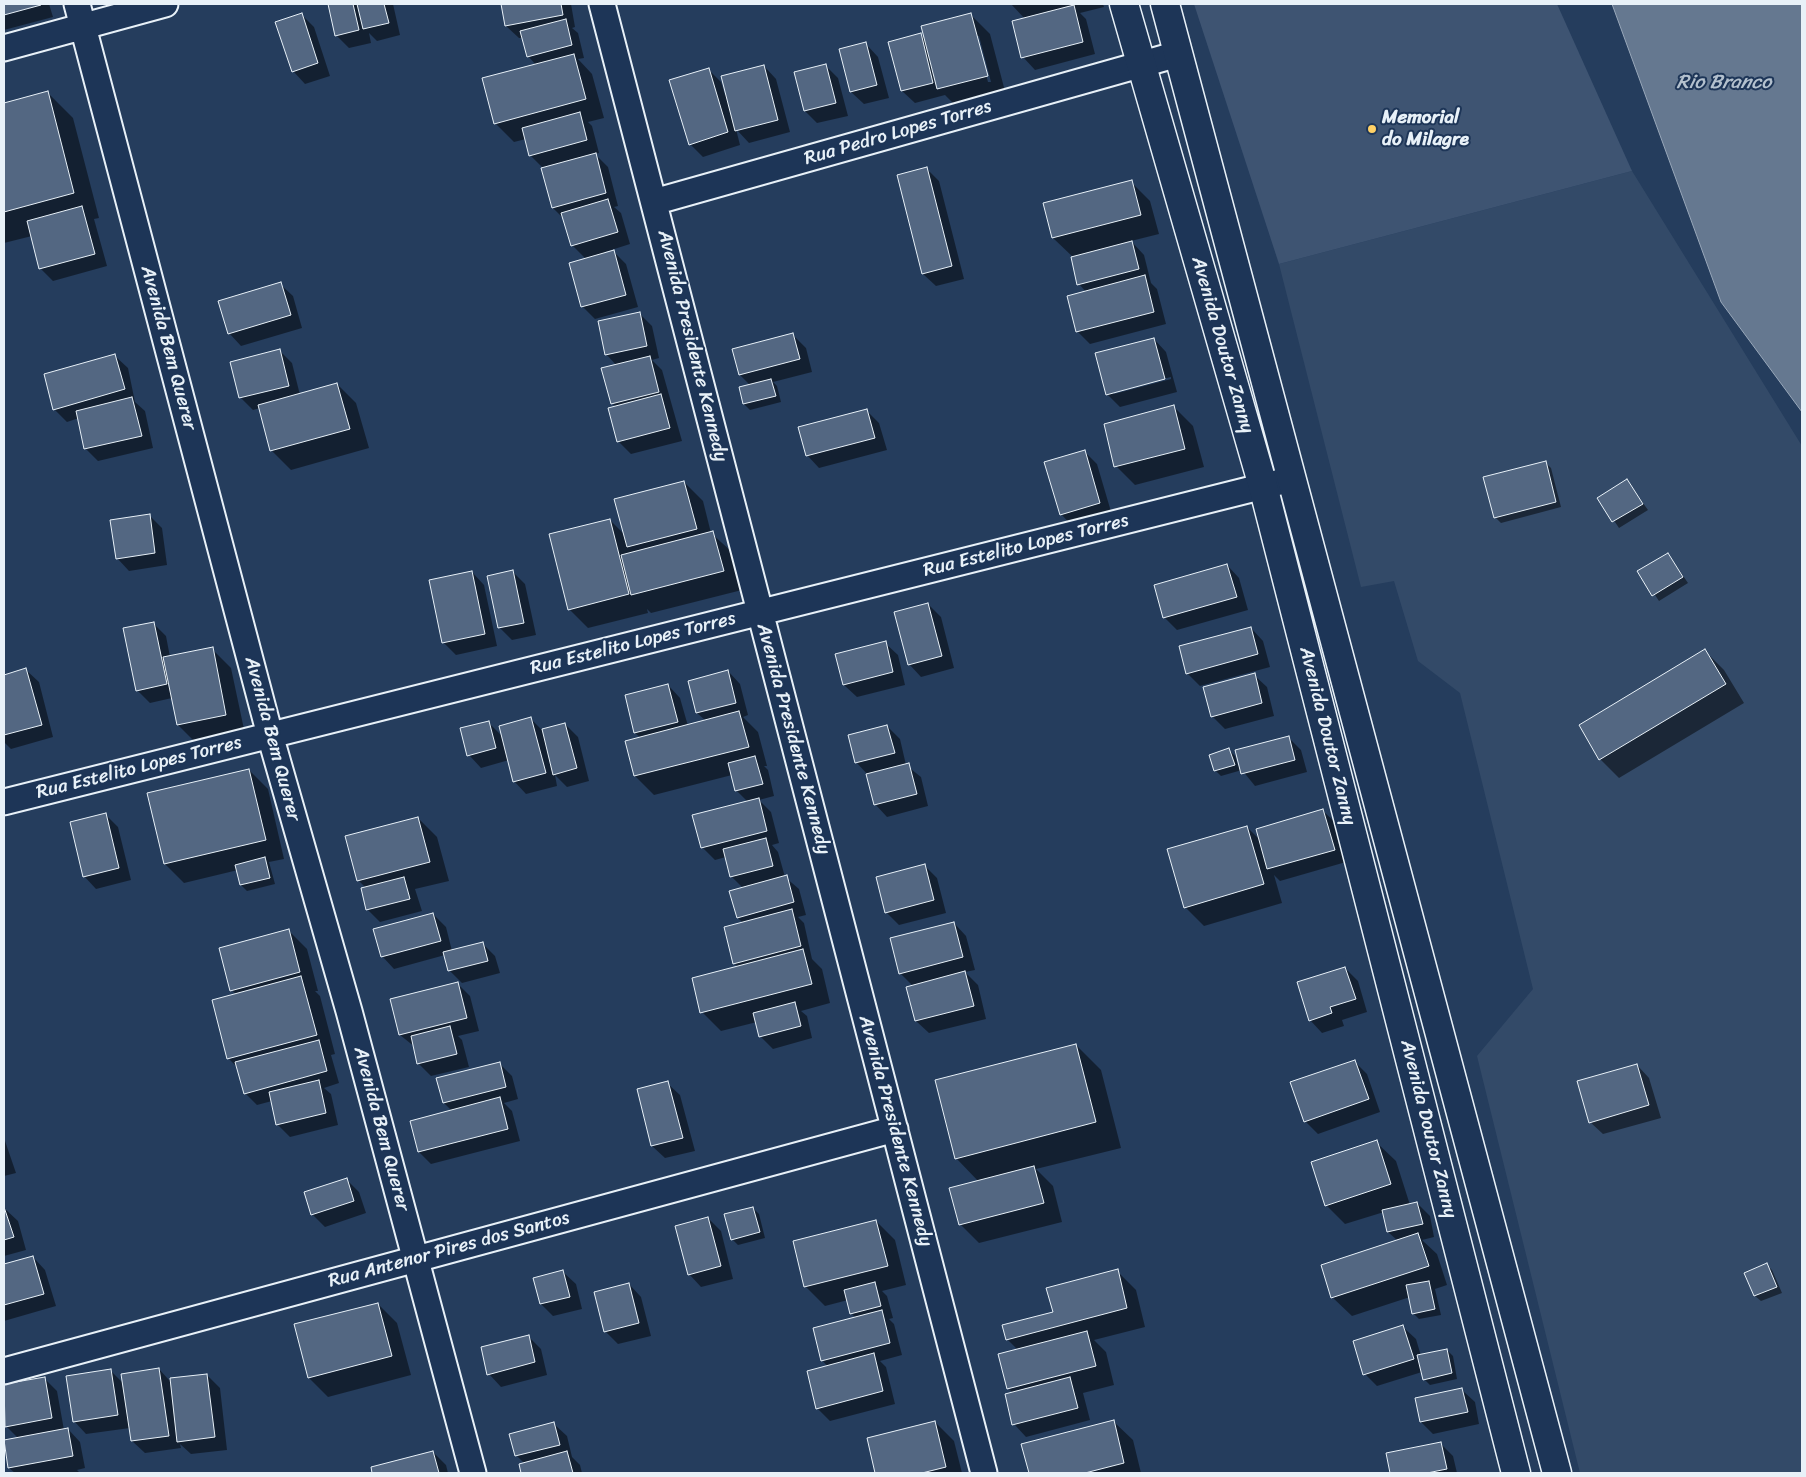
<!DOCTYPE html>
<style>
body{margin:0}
#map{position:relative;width:1806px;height:1477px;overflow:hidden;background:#253d5d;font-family:Sriracha,sans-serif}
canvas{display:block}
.frame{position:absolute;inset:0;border:5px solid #e8f1f8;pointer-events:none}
</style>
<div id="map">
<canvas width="1806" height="1477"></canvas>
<div class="frame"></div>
</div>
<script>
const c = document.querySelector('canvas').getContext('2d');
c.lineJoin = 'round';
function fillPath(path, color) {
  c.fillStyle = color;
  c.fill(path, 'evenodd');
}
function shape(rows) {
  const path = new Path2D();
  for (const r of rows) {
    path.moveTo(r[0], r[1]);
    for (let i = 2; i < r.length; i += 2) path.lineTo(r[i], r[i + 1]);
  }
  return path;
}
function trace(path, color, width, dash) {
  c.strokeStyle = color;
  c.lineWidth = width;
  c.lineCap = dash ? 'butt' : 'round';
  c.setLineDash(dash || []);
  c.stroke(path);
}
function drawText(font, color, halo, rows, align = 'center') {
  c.font = font + ' Sriracha,sans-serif';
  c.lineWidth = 4;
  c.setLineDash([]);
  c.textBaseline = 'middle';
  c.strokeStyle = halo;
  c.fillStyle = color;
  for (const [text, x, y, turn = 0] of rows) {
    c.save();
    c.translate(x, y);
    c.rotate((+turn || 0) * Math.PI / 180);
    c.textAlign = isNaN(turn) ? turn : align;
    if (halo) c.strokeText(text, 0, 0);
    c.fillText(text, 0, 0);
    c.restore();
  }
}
fillPath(shape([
 [1632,171,1802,446,1802,1473,1580,1473,1477,1056,1533,989,1460,693,1418,661,1394,581,1361,587,1279,264]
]), '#334a68');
fillPath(shape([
 [1194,4,1557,4,1632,171,1279,264]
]), '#3e5472');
const water = shape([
 [1612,4,1802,4,1802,412,1721,302,1612,4]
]);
fillPath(water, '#657890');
trace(water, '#99a8ba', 1);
fillPath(shape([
 [4,4,49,4,53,17,4,30],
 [329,4,393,4,400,35,377,41,369,33,371,43,349,48,336,35],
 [502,4,571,4,575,27,572,28,578,33,584,58,578,59,592,74,604,118,588,122,592,126,599,153,595,154,608,167,618,206,614,207,621,213,630,244,605,252,606,254,614,252,626,264,638,307,595,319,582,306,586,259,572,245,564,219,553,208,542,167,530,155,526,139,514,142,495,123,536,65,528,56,523,38,519,38,506,26],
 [1011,4,1103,4,1104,7,1080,13,1086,19,1095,54,1035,70,1023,57,1025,19],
 [301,14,314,27,330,76,305,84,293,71],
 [971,15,990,34,1006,95,958,108,945,95,915,103,902,91,890,43,921,35,926,40],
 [976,36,979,36,991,82,988,82],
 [866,44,878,57,889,98,864,104,851,92,841,50],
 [825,65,838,78,848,116,817,123,805,111],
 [764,66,776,79,790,132,749,143,736,129,740,145,703,157,690,144,708,69,721,82,725,95],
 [48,93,73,118,99,218,94,219,107,266,53,281,40,268,32,236,4,243,4,104],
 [926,168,939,181,964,279,936,286,923,274],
 [1131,182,1150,201,1159,234,1131,241,1144,255,1151,283,1157,289,1166,324,1090,344,1077,331,1086,292,1079,284,1074,258,1053,238],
 [280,284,293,296,302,328,241,346,229,333],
 [640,314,652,326,659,358,652,360,662,370,682,441,631,454,618,441,616,407,612,403,617,366,606,354],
 [793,335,806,348,812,372,773,382,777,386,781,402,750,410,744,404,740,388,750,385,740,375,734,350],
 [1154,339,1166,352,1177,392,1120,407,1107,394],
 [1171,377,1171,379,1114,394,1114,391],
 [280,351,292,363,300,395,337,384,356,403,369,448,291,470,272,451,260,408,253,410,240,397],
 [115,356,128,368,135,402,145,411,153,448,98,461,85,448,79,418,67,422,54,409],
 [1174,407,1193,426,1204,467,1135,485,1116,466],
 [867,411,879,423,887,450,819,468,807,455],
 [1084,451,1097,464,1112,515,1073,527,1061,514],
 [1545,462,1551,468,1561,507,1501,523,1495,517],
 [1627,481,1648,510,1619,528,1599,498],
 [684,482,703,501,711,533,732,552,742,590,651,613,647,609,648,613,588,628,569,609,610,520,625,535],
 [149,515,162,528,167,565,129,571,117,558],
 [1668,554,1688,583,1659,601,1639,571],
 [1227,565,1239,578,1248,610,1177,630,1164,617],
 [472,572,484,585,497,646,456,655,444,643],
 [513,572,525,584,536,635,512,640,499,627],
 [928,604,941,617,954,668,921,677,909,664],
 [153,623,166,636,170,657,212,649,231,668,245,734,197,744,178,725,172,698,150,703,137,690],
 [1251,628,1263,641,1270,667,1200,686,1187,673],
 [885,643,898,655,905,685,857,697,844,685],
 [1705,651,1724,670,1744,703,1619,778,1600,759],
 [26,670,39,682,53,737,11,749,4,742,4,676],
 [728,671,740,684,748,715,743,717,758,732,767,766,764,766,768,770,774,796,759,800,771,812,779,843,772,845,778,852,785,877,799,889,806,915,798,917,804,923,812,959,822,969,830,1003,801,1011,807,1016,812,1038,773,1049,760,1036,757,1022,721,1031,702,1012,738,967,734,963,743,923,738,918,744,889,731,876,726,857,715,860,702,847,748,802,736,790,732,775,654,795,635,776,627,742,641,738,635,733,668,685,680,698,688,726,706,721,697,713,689,682],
 [1254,675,1267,687,1274,716,1225,729,1212,716],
 [531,719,542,730,565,724,578,737,589,781,567,787,555,775,557,786,526,794,514,781,509,760,481,768,469,755,488,722,502,736],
 [887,726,900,739,906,765,921,777,928,806,887,817,875,804,868,775,856,762],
 [1288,737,1301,750,1307,772,1255,786,1242,770,1221,776,1215,770,1229,750,1235,756,1238,765],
 [249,770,268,789,284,859,269,862,275,884,247,891,241,885,238,870,184,883,165,864],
 [1323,811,1336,823,1346,862,1280,881,1274,875,1282,903,1204,926,1185,907,1247,827,1260,840],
 [105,814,118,827,131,880,96,889,84,876],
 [418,818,437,837,449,881,415,889,422,911,380,922,367,909,366,888,358,880],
 [924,865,937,878,946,913,899,925,886,912],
 [433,914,446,927,452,951,482,943,495,956,500,973,462,983,449,970,445,955,394,969,382,956],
 [954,923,966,936,975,970,965,972,978,985,986,1019,929,1033,916,1021,913,986,900,973],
 [288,930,307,949,318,991,315,991,320,996,335,1054,331,1055,339,1083,324,1088,331,1094,338,1125,290,1137,277,1124,272,1101,257,1105,245,1093,238,1068,229,1059,213,1001,236,994,231,990],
 [1345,968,1358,981,1367,1012,1342,1020,1344,1026,1322,1033,1310,1020],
 [457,983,470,996,479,1031,458,1036,462,1040,469,1067,431,1076,419,1064,415,1047,400,1035],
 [1076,1045,1101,1070,1121,1148,1036,1169,1053,1186,1062,1222,979,1243,960,1224,979,1182,956,1158],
 [1355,1062,1367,1074,1380,1112,1318,1134,1305,1121],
 [499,1063,512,1076,518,1099,504,1103,512,1111,520,1141,431,1164,419,1152,452,1111,444,1103,438,1079],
 [1637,1065,1649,1078,1661,1118,1603,1134,1590,1122],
 [667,1083,680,1095,695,1151,665,1158,652,1146,638,1090],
 [4,1138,16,1173,4,1176],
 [1376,1142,1396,1161,1410,1205,1417,1203,1430,1216,1434,1237,1422,1240,1437,1254,1447,1285,1435,1289,1441,1315,1419,1319,1413,1313,1410,1297,1352,1316,1332,1297,1398,1241,1388,1232,1384,1212,1345,1224,1326,1205],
 [347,1180,359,1192,366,1213,325,1227,312,1214],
 [4,1208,18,1221,26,1250,4,1256],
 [753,1208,759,1214,765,1238,738,1245,732,1239],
 [708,1218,721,1231,733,1279,701,1287,689,1274],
 [876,1221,895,1240,906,1285,882,1291,887,1296,893,1318,889,1319,894,1324,902,1355,880,1361,886,1367,895,1404,830,1421,817,1408,828,1367,822,1360,856,1318,851,1313,848,1300,825,1306,806,1287,794,1242],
 [33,1257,45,1270,56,1306,4,1321,4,1265],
 [1766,1264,1772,1270,1782,1293,1761,1301,1755,1296],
 [1117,1271,1136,1290,1145,1327,1094,1340,1106,1352,1114,1385,1083,1393,1090,1420,1026,1437,1014,1424,1013,1393,1008,1388,1018,1350,1007,1339,1054,1313],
 [563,1272,576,1284,582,1309,553,1316,541,1304],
 [629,1284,641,1297,651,1336,618,1344,606,1332],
 [378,1304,397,1323,411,1375,328,1397,309,1378],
 [1403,1327,1416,1339,1421,1356,1447,1350,1453,1356,1457,1379,1430,1385,1424,1379,1422,1372,1377,1386,1365,1374],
 [528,1336,541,1349,547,1375,501,1387,489,1374],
 [159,1369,169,1380,207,1375,220,1388,227,1450,191,1454,180,1444,181,1448,145,1453,132,1441,130,1428,86,1434,74,1421,110,1370,123,1383],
 [44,1378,57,1391,64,1430,68,1429,80,1442,85,1468,77,1470,80,1473,15,1473,9,1468,18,1438,6,1426,4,1386],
 [1462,1390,1475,1402,1479,1424,1433,1434,1421,1422],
 [1113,1421,1133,1440,1141,1473,1030,1473,1023,1445],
 [935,1422,954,1441,962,1473,877,1473,868,1439],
 [554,1424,567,1436,572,1457,580,1465,582,1473,522,1473,520,1465,525,1464,516,1455],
 [1440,1443,1453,1456,1457,1473,1391,1473,1387,1454],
 [433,1452,446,1465,448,1473,374,1473,372,1468]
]), '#0007');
const building = shape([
 [4,4,41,4,41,5,4,15,4,4],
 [328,4,353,4,359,30,335,36,328,4],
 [357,4,384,4,389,23,363,29,357,4],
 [501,4,561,4,563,15,505,26,501,4],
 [1074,5,1083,42,1021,58,1012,21,1074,5],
 [302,13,318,63,292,72,275,22,302,13],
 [971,13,988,76,937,89,921,26,971,13],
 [566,19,572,45,527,57,520,31,566,19],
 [921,33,933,83,901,91,888,42,921,33],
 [866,42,877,85,850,92,839,49,866,42],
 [574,54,586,99,494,124,482,78,574,54],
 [826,64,836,103,804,111,794,72,826,64],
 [764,65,778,120,735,131,721,76,764,65],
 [709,68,728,132,689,145,669,80,709,68],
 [48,91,74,193,4,212,4,103,48,91],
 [580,112,587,140,529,156,522,128,580,112],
 [596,153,606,193,552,208,541,168,596,153],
 [927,167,952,266,922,274,897,175,927,167],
 [1132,180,1141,215,1052,238,1043,203,1132,180],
 [608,199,618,232,571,246,561,213,608,199],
 [82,206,95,254,39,269,27,221,82,206],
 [1132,241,1139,269,1077,285,1071,257,1132,241],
 [614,250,626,295,581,307,569,263,614,250],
 [1145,275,1154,312,1076,332,1067,296,1145,275],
 [281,282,291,315,228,334,218,301,281,282],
 [640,312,647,346,605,355,598,321,640,312],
 [793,333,800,359,739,375,732,349,793,333],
 [1154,338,1165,379,1106,395,1095,353,1154,338],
 [280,349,289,386,239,398,230,362,280,349],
 [115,354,125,389,53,410,44,374,115,354],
 [650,356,659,392,611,404,601,368,650,356],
 [771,379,776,396,743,404,739,387,771,379],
 [337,383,350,429,270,451,258,405,337,383],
 [661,394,670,428,617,442,608,408,661,394],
 [132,397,142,436,84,449,76,411,132,397],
 [1174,405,1185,449,1114,467,1104,424,1174,405],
 [867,409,875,438,806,456,798,427,867,409],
 [1085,450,1100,503,1060,515,1044,462,1085,450],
 [1546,461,1556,502,1494,518,1483,477,1546,461],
 [1627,479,1643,504,1612,522,1597,498,1627,479],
 [684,481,697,529,627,547,614,499,684,481],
 [150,514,155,553,116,559,110,520,150,514],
 [610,519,629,594,568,610,549,534,610,519],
 [713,531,724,571,631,595,621,555,713,531],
 [1668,553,1683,577,1652,596,1637,571,1668,553],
 [1227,564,1237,597,1163,618,1154,585,1227,564],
 [513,570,524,623,498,628,487,576,513,570],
 [472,571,485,634,442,643,429,580,472,571],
 [928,603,942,656,908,665,894,612,928,603],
 [154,622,167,684,136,691,123,628,154,622],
 [1251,627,1258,654,1186,674,1179,646,1251,627],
 [886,641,893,672,843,685,835,654,886,641],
 [213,647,226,715,177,725,163,657,213,647],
 [1705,649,1726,684,1599,760,1579,725,1705,649],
 [26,668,42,725,4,735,4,675,26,668],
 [728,670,736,703,696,713,688,681,728,670],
 [1255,673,1262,703,1211,717,1203,687,1255,673],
 [668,684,678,722,634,733,625,695,668,684],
 [739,711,749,747,634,776,625,741,739,711],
 [531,717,546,773,513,782,499,726,531,717],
 [489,721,496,748,467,756,460,728,489,721],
 [565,723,577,768,553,775,542,729,565,723],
 [887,725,895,753,855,763,848,735,887,725],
 [1289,736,1295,760,1241,774,1235,750,1289,736],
 [1229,748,1235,765,1214,771,1209,755,1229,748],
 [755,756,763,784,735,791,728,763,755,756],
 [909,763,917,794,874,805,866,774,909,763],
 [249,769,266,840,164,864,147,793,249,769],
 [759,798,767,831,701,848,692,815,759,798],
 [1323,809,1335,850,1267,869,1256,829,1323,809],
 [106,813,119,868,83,877,70,822,106,813],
 [418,817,430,862,357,881,345,836,418,817],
 [1247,826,1264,884,1184,908,1167,849,1247,826],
 [766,838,773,866,730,877,723,849,766,838],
 [265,857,270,878,240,885,235,865,265,857],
 [925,864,934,900,885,913,876,877,925,864],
 [787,875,794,902,737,918,729,891,787,875],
 [404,877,410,899,366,910,361,888,404,877],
 [792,909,801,946,733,964,724,927,792,909],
 [433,913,441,941,381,957,373,929,433,913],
 [954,922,963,957,899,974,890,938,954,922],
 [289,929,300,972,230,991,219,948,289,929],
 [483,942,488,961,448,971,443,952,483,942],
 [803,949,812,984,700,1013,692,978,803,949],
 [1345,967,1356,999,1330,1007,1332,1013,1309,1021,1297,982,1345,967],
 [965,971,974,1006,915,1021,906,987,965,971],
 [301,976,317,1035,227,1059,212,1000,301,976],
 [458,982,467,1018,399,1035,390,999,458,982],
 [795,1002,801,1026,759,1037,753,1013,795,1002],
 [450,1026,457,1054,417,1064,411,1036,450,1026],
 [319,1040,327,1071,244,1094,235,1062,319,1040],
 [1076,1044,1096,1122,955,1159,935,1080,1076,1044],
 [1355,1060,1369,1099,1304,1122,1290,1082,1355,1060],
 [500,1062,506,1087,443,1103,436,1078,500,1062],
 [1637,1064,1649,1105,1589,1123,1577,1081,1637,1064],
 [319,1080,326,1113,276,1125,269,1092,319,1080],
 [668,1081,683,1138,651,1146,637,1089,668,1081],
 [500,1097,508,1129,418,1152,410,1121,500,1097],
 [1377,1140,1391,1184,1325,1206,1311,1162,1377,1140],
 [1034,1166,1044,1203,959,1225,949,1188,1034,1166],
 [347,1178,354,1201,311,1215,304,1192,347,1178],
 [1417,1202,1423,1224,1387,1232,1382,1210,1417,1202],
 [4,1207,14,1237,4,1240,4,1207],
 [753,1207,760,1232,731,1240,724,1214,753,1207],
 [708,1217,721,1266,688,1275,675,1226,708,1217],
 [876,1220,888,1266,804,1287,793,1241,876,1220],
 [1418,1233,1429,1266,1331,1298,1321,1265,1418,1233],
 [33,1256,44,1294,4,1305,4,1264,33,1256],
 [1767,1263,1777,1287,1754,1296,1744,1273,1767,1263],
 [1118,1269,1127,1308,1006,1340,1002,1325,1053,1312,1046,1288,1118,1269],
 [563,1270,570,1297,540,1304,533,1278,563,1270],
 [1429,1281,1435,1309,1412,1314,1406,1285,1429,1281],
 [875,1282,881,1306,850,1314,844,1290,875,1282],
 [629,1283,639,1323,604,1332,594,1292,629,1283],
 [378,1303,392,1356,308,1378,294,1324,378,1303],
 [882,1310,890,1343,821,1361,813,1328,882,1310],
 [1403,1325,1414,1359,1363,1375,1353,1341,1403,1325],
 [1087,1331,1096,1366,1007,1389,998,1354,1087,1331],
 [529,1335,535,1362,487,1375,481,1347,529,1335],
 [1447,1349,1452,1373,1423,1380,1417,1355,1447,1349],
 [874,1353,883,1391,816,1409,807,1371,874,1353],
 [159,1368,169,1436,131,1441,121,1374,159,1368],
 [111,1369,118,1415,73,1422,66,1376,111,1369],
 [207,1374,215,1437,177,1442,170,1378,207,1374],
 [45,1377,52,1418,5,1427,4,1384,45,1377],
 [1070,1377,1078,1408,1012,1425,1005,1394,1070,1377],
 [1462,1388,1468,1412,1420,1422,1415,1398,1462,1388],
 [1114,1420,1124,1463,1085,1473,1029,1473,1021,1444,1114,1420],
 [935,1421,946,1467,922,1473,875,1473,867,1438,935,1421],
 [554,1422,560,1445,515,1456,509,1434,554,1422],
 [68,1428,73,1456,8,1468,4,1440,68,1428],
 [1441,1442,1447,1469,1427,1473,1390,1473,1386,1453,1441,1442],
 [433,1451,439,1473,372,1473,371,1467,433,1451],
 [567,1451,573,1473,521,1473,519,1464,567,1451]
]);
fillPath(building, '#536782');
trace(building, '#e8f1f8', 1);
const street = shape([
 [77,4,270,735,349,1011,473,1473],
 [602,4,984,1473],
 [4,48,165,4],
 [654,202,1178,54],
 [4,802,1292,479],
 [4,1371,895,1129]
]);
const secondary = shape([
 [1124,4,1263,486,1516,1473],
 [1165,4,1557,1473]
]);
trace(street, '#e8f1f8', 29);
trace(secondary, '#e8f1f8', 31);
trace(street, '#1d3557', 25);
trace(secondary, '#1d3557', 28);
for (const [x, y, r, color] of [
 [1372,129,5,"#ffd166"]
]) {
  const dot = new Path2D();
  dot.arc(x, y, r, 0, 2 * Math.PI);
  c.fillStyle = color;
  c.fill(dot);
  trace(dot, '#1d3557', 2);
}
drawText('bold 19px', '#e8f1f8', '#1d3557', [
 ["Memorial",1382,118],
 ["do Milagre",1382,140]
], 'left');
drawText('19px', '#e8f1f8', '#1d3557', [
 ["Rua Pedro Lopes Torres",898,133,-16],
 ["Avenida Doutor Zanny",1222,345,74],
 ["Avenida Presidente Kennedy",692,346,76],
 ["Avenida Bem Querer",168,348,75],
 ["Rua Estelito Lopes Torres",1026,546,-14],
 ["Rua Estelito Lopes Torres",633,644,-14],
 ["Avenida Doutor Zanny",1327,736,76],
 ["Avenida Bem Querer",272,739,75],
 ["Avenida Presidente Kennedy",793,739,75],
 ["Rua Estelito Lopes Torres",139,768,-14],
 ["Avenida Bem Querer",381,1129,75],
 ["Avenida Doutor Zanny",1428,1129,76],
 ["Avenida Presidente Kennedy",895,1131,75],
 ["Rua Antenor Pires dos Santos",449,1250,-15]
]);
drawText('italic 20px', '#b4c1ce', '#1d3557', [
 ["Rio Branco",1724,83]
]);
</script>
